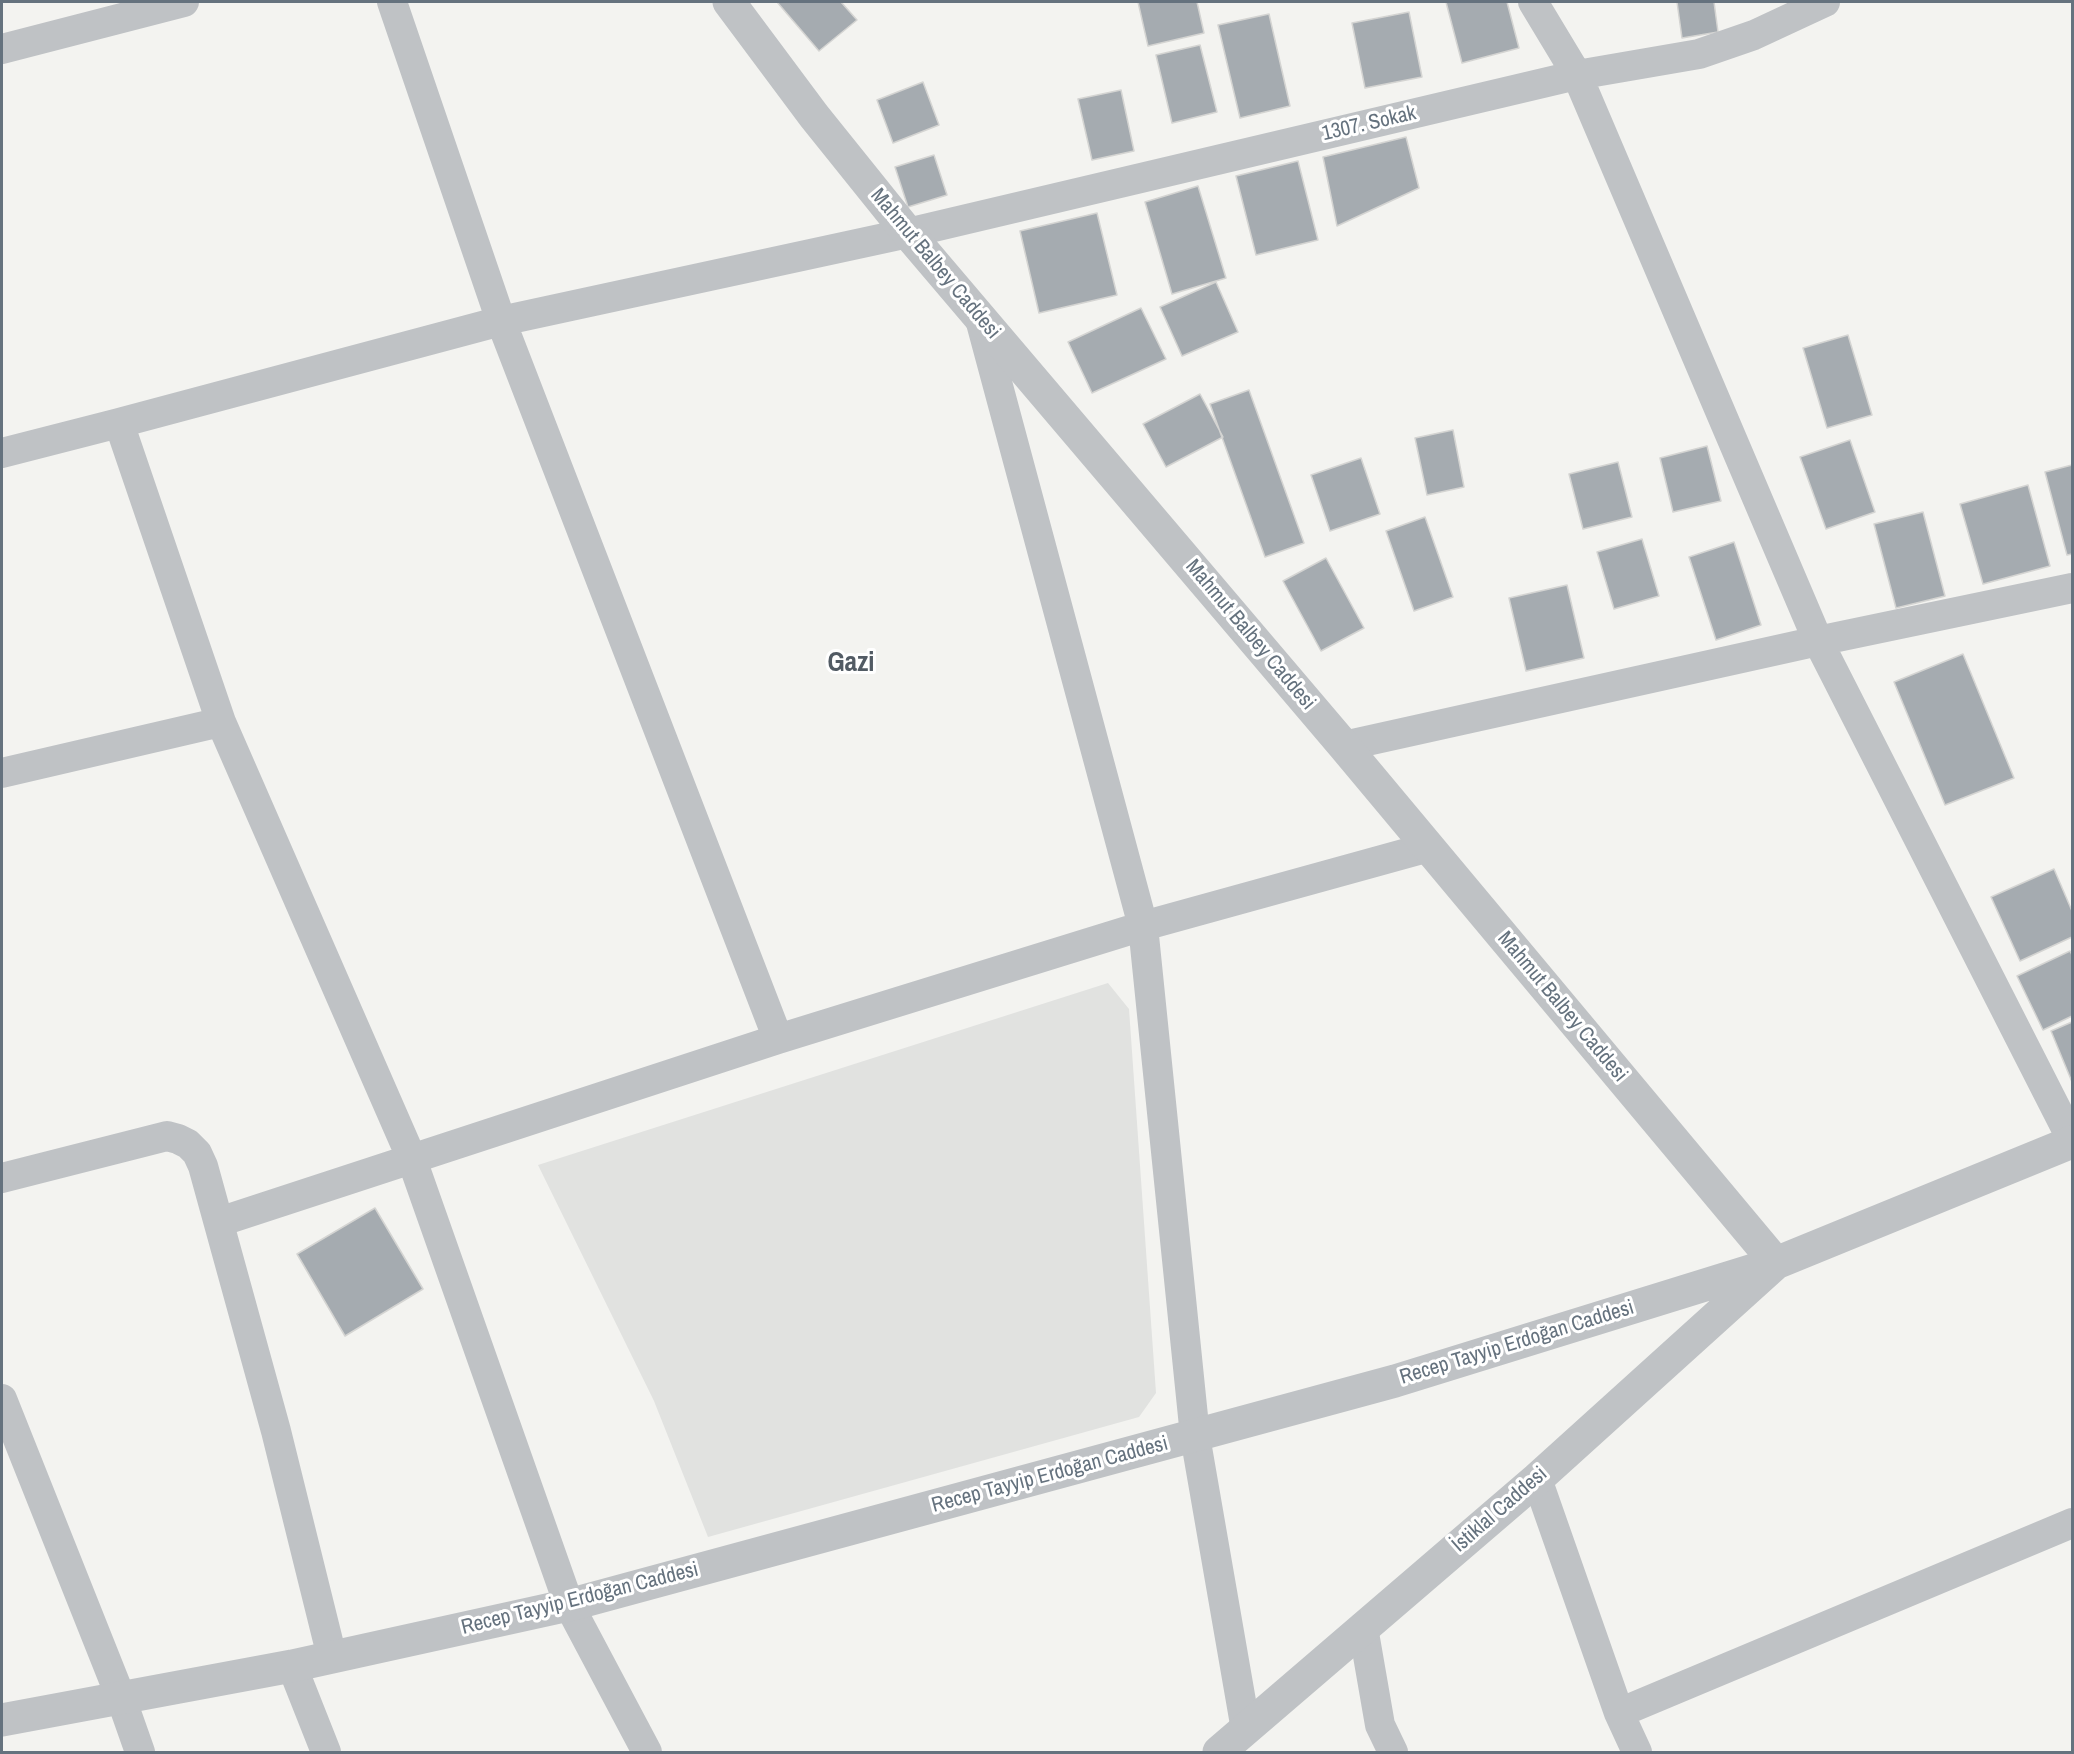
<!DOCTYPE html>
<meta charset="utf-8">
<style>
body{margin:0}
#map{position:relative;width:2074px;height:1754px;overflow:hidden;background:#f3f3f0;font-family:"Archivo Narrow",sans-serif}
canvas{display:block}
.frame{position:absolute;inset:0;border:3px solid #65727e;pointer-events:none}
</style>
<div id="map">
<canvas width="2074" height="1754"></canvas>
<div class="frame"></div>
</div>
<script>
const c = document.querySelector('canvas').getContext('2d');
c.lineJoin = 'round';
function fillPath(path, color) {
  c.fillStyle = color;
  c.fill(path, 'evenodd');
}
function shape(rows) {
  const path = new Path2D();
  for (const r of rows) {
    path.moveTo(r[0], r[1]);
    for (let i = 2; i < r.length; i += 2) path.lineTo(r[i], r[i + 1]);
  }
  return path;
}
function trace(path, color, width, dash) {
  c.strokeStyle = color;
  c.lineWidth = width;
  c.lineCap = dash ? 'butt' : 'round';
  c.setLineDash(dash || []);
  c.stroke(path);
}
function drawText(font, color, halo, rows, align = 'center') {
  c.font = font + ' "Archivo Narrow",sans-serif';
  c.lineWidth = 6;
  c.setLineDash([]);
  c.textBaseline = 'middle';
  c.strokeStyle = halo;
  c.fillStyle = color;
  for (const [text, x, y, turn = 0] of rows) {
    c.save();
    c.translate(x, y);
    c.rotate((+turn || 0) * Math.PI / 180);
    c.textAlign = isNaN(turn) ? turn : align;
    if (halo) c.strokeText(text, 0, 0);
    c.fillText(text, 0, 0);
    c.restore();
  }
}
fillPath(shape([
 [1108,983,1129,1009,1156,1393,1139,1417,708,1537,654,1401,538,1165]
]), '#e1e2e0');
const building = shape([
 [777,2,841,2,857,20,819,51,777,2],
 [1138,2,1197,2,1204,33,1148,46,1138,2],
 [1446,2,1507,2,1519,48,1462,63,1446,2],
 [1677,2,1714,2,1718,32,1682,38,1677,2],
 [1409,12,1422,77,1365,88,1352,23,1409,12],
 [1269,14,1290,106,1240,118,1218,25,1269,14],
 [1200,45,1217,112,1172,123,1156,55,1200,45],
 [923,82,939,125,893,143,877,100,923,82],
 [1121,90,1134,151,1092,160,1078,99,1121,90],
 [1406,137,1419,188,1337,226,1323,157,1406,137],
 [934,155,947,195,908,207,895,167,934,155],
 [1298,161,1318,240,1256,255,1236,176,1298,161],
 [1198,186,1226,278,1172,294,1145,202,1198,186],
 [1097,213,1117,295,1039,313,1020,231,1097,213],
 [1216,282,1238,332,1182,356,1160,307,1216,282],
 [1141,308,1166,359,1092,393,1068,342,1141,308],
 [1848,335,1872,415,1827,428,1803,348,1848,335],
 [1249,390,1304,543,1265,557,1210,404,1249,390],
 [1200,394,1223,437,1166,467,1143,424,1200,394],
 [1453,430,1464,487,1427,495,1415,438,1453,430],
 [1850,440,1875,512,1826,529,1800,457,1850,440],
 [1707,446,1721,501,1673,512,1660,458,1707,446],
 [1361,458,1380,514,1330,531,1311,475,1361,458],
 [1618,462,1632,517,1583,529,1569,474,1618,462],
 [2072,465,2072,554,2067,555,2045,472,2072,465],
 [2028,485,2050,566,1983,584,1960,504,2028,485],
 [1923,512,1945,596,1896,608,1874,524,1923,512],
 [1425,517,1453,597,1414,611,1386,531,1425,517],
 [1642,539,1659,596,1614,609,1597,552,1642,539],
 [1734,542,1761,625,1716,640,1689,557,1734,542],
 [1326,558,1364,628,1321,651,1283,581,1326,558],
 [1567,585,1584,658,1526,671,1509,598,1567,585],
 [1963,654,2014,778,1945,805,1894,682,1963,654],
 [2054,869,2072,911,2072,937,2020,961,1991,897,2054,869],
 [2070,951,2072,955,2072,1016,2043,1030,2017,976,2070,951],
 [2072,1022,2072,1082,2051,1031,2072,1022],
 [375,1208,423,1289,345,1336,297,1254,375,1208]
]);
fillPath(building, '#a5abb0');
trace(building, '#d4d4d2', 1.5);
trace(shape([
 [392,2,501,321,778,1039],
 [1533,2,1577,75,1818,641,2072,1140],
 [2,49,184,2],
 [980,319,1143,926,1429,847],
 [119,423,501,321,908,233,1577,75,1699,54,1754,35,1825,2],
 [2,453,119,423,221,722],
 [1344,746,1818,641,2072,588],
 [2,773,221,722,411,1157,569,1605,647,1752],
 [2,1178,167,1136,178,1139,188,1144,197,1153,203,1166,276,1431,332,1657],
 [219,1222,778,1039,1143,926,1195,1436,1246,1730],
 [2,1399,121,1698,140,1752],
 [1537,1479,1619,1713,1637,1752],
 [1363,1627,1380,1725,1393,1752],
 [292,1666,326,1752],
 [1619,1713,2072,1523]
]), '#bfc2c5', 30);
trace(shape([
 [729,2,814,116,908,233,1344,746,1776,1263,1537,1479,1219,1752],
 [2,1720,292,1666,569,1605,1395,1381,1776,1263,2072,1142]
]), '#bfc2c5', 33);
drawText('21px', '#65727e', '#fff', [
 ["1307. Sokak",1369,124,-13],
 ["Mahmut Balbey Caddesi",935,264,50],
 ["Mahmut Balbey Caddesi",1250,635,50],
 ["Mahmut Balbey Caddesi",1562,1007,50],
 ["Recep Tayyip Erdoğan Caddesi",1517,1343,-17],
 ["Recep Tayyip Erdoğan Caddesi",1050,1475,-15],
 ["İstiklal Caddesi",1500,1510,-41],
 ["Recep Tayyip Erdoğan Caddesi",580,1599,-14]
]);
drawText('bold 27px', '#525b64', '#fff', [
 ["Gazi",851,664]
]);
</script>
